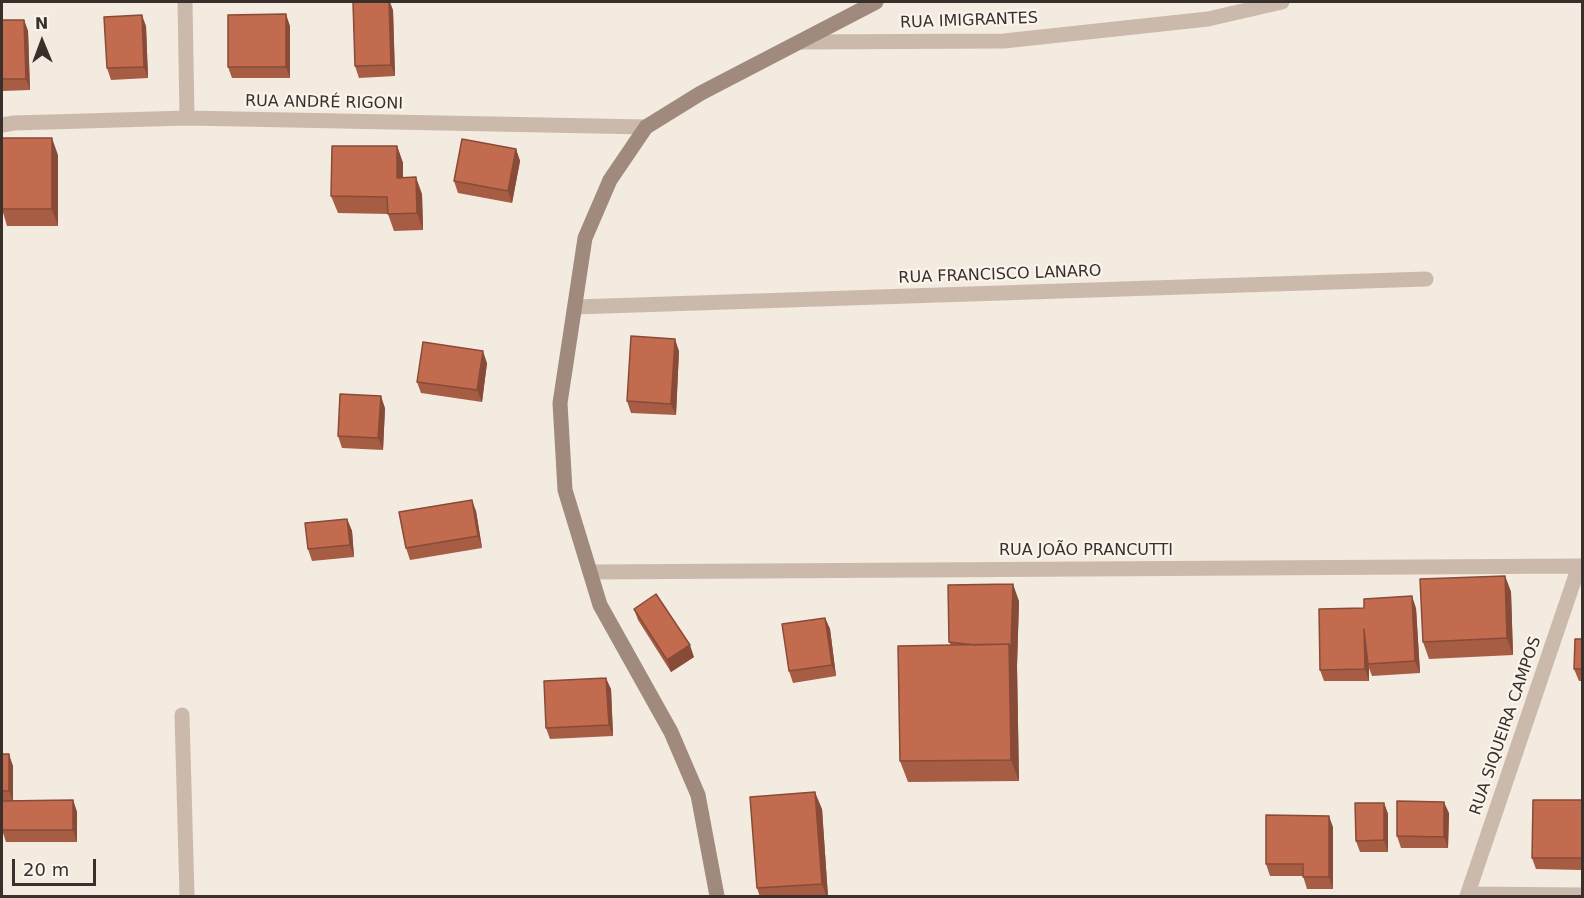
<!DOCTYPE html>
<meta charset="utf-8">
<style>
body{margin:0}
#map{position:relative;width:1584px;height:898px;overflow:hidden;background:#f3eae0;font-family:"DejaVu Sans",sans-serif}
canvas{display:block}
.frame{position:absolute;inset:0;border:3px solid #392f2b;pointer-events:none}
.north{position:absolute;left:12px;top:12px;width:60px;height:60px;-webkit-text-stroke:4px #faf4ed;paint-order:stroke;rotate:359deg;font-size:16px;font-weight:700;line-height:24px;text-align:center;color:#392f2b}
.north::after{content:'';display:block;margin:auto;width:21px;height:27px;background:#392f2b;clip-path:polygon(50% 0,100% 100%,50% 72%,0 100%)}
.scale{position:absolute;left:12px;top:859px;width:84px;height:27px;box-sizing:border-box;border:3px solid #392f2b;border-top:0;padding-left:8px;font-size:18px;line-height:21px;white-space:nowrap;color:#392f2b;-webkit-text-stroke:4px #faf4ed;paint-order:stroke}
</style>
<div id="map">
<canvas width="1584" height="898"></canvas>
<div class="frame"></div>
<div class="north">N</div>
<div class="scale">20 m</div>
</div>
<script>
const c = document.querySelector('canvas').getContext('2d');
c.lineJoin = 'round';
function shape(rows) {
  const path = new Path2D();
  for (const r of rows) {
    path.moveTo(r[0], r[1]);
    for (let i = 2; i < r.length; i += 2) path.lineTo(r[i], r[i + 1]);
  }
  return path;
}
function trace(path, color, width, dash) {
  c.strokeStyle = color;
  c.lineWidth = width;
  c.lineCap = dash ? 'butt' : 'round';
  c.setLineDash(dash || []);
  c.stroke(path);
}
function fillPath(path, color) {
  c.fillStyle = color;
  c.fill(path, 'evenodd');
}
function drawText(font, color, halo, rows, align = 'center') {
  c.font = font + ' "DejaVu Sans",sans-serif';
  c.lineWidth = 4.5;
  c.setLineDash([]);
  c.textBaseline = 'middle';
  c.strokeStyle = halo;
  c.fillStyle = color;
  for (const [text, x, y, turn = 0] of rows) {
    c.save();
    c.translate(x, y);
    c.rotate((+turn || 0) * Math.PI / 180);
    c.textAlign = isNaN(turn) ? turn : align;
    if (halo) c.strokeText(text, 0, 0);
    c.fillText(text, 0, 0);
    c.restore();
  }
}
trace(shape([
 [185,2,187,118],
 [799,42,1004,41,1208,19,1282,2],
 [2,125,14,123,187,118,646,127],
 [575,307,1426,279],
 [590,572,1582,566],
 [182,715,187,896],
 [1468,894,1582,895],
 [1467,896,1579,566]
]), '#cbbaac', 15);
trace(shape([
 [717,896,698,795,671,732,600,605,565,490,560,403,585,238,610,180,646,127,701,93,876,2]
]), '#9f8a7d', 15);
fillPath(shape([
 [393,10,395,76,359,78,355,66],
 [2,20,24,20,28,31,30,90,2,91],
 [146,26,148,78,111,80,107,68],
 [290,26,290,78,232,78,228,67],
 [397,146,403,163,403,177,422,194,423,230,394,231,388,214,338,213,331,196],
 [516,149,520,161,512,203,458,193,454,181],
 [58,155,58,226,7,226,2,209],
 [679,351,676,415,631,413,627,401],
 [487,363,482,402,421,393,417,382],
 [385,408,383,450,342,448,338,436],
 [476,511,482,548,410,560,406,548],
 [347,519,352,531,354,557,312,561,308,549],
 [1505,576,1511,592,1513,655,1429,659,1423,642],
 [1019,601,1017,666,1019,781,908,782,900,761,951,645,949,642],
 [1364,608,1416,608,1420,673,1372,676,1369,668,1369,681,1324,681,1320,670],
 [634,609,694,657,671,672,638,620],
 [825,618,830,629,836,676,793,683,789,671],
 [1582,639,1582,681,1579,681,1574,669],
 [611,689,613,736,550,739,546,728],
 [2,754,13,766,13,801,73,800,77,812,77,842,6,842,2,830],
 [1582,800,1582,870,1536,869,1532,858],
 [1384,803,1388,814,1388,852,1360,852,1356,841],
 [822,809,828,897,760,897,757,888],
 [1449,813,1448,848,1401,848,1397,836],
 [1333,827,1333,889,1307,889,1303,876,1270,876,1266,864]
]), '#a75c44');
fillPath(shape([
 [389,2,390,2,393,10,395,76,391,65],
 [286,14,290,26,290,78,286,67],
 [142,15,146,26,148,78,144,67],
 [24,20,28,31,30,90,26,79],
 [52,138,58,155,58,226,52,209],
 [397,146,403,163,403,194,397,178],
 [516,149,520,161,512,203,508,191],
 [416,177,422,194,423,230,417,213],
 [675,339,679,351,676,415,671,404],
 [483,351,487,363,482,402,477,390],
 [381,396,385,408,383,450,378,438],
 [472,500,476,511,482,548,478,536],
 [347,519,352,531,354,557,350,545],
 [1505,576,1511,592,1513,655,1507,638],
 [1013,584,1019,601,1017,666,1019,781,1011,760,1009,644],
 [1412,596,1416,608,1420,673,1415,661],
 [825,618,830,629,836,676,832,665],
 [1364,629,1368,664,1369,668,1369,681,1365,669],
 [690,645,694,657,671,672,667,660],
 [606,678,611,689,613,736,609,725],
 [9,754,13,766,13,802,9,791],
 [815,792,822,809,828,897,827,897,822,884],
 [73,800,77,812,77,842,73,830],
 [1444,802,1449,813,1448,848,1444,837],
 [1384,803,1388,814,1388,852,1384,840],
 [1329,816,1333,827,1333,889,1329,877]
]), '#884b37');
const building = shape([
 [353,2,389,2,391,65,355,66,353,2],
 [286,14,286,67,228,67,228,15,286,14],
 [142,15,144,67,107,68,104,17,142,15],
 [2,20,24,20,26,79,2,79,2,20],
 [2,138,52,138,52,209,2,209,2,138],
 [462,139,516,149,508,191,454,181,462,139],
 [332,146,397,146,397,178,416,177,417,213,388,214,387,197,331,196,332,146],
 [631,336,675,339,671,404,627,401,631,336],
 [423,342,483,351,477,390,417,382,423,342],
 [340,394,381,396,378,438,338,436,340,394],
 [472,500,478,536,406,548,399,512,472,500],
 [347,519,350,545,308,549,305,523,347,519],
 [1505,576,1507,638,1423,642,1420,579,1505,576],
 [1013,584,1011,649,1009,644,975,645,949,642,948,585,1013,584],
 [656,594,690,645,667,660,634,609,656,594],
 [1412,596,1415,661,1368,664,1364,629,1365,669,1320,670,1319,609,1364,608,1364,599,1412,596],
 [825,618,832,665,789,671,782,624,825,618],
 [1575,639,1582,639,1582,669,1574,669,1575,639],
 [1009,644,1011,760,900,761,898,646,1009,644],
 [606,678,609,725,546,728,544,681,606,678],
 [2,754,9,754,9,791,2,791,2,754],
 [815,792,822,884,757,888,750,797,815,792],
 [73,800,73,830,2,830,2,801,73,800],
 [1533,800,1582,800,1582,858,1532,858,1533,800],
 [1397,801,1444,802,1444,837,1397,836,1397,801],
 [1355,803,1384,803,1384,840,1356,841,1355,803],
 [1266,815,1329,816,1329,877,1303,877,1303,864,1266,864,1266,815]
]);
fillPath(building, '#c26b4f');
trace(building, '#884b37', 1.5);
drawText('16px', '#392f2b', '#faf4ed', [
 ["RUA IMIGRANTES",969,21,-2],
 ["RUA ANDRÉ RIGONI",324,103,1],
 ["RUA FRANCISCO LANARO",1000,275,-2],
 ["RUA JOÃO PRANCUTTI",1086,551],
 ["RUA SIQUEIRA CAMPOS",1506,726,-71]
]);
</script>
